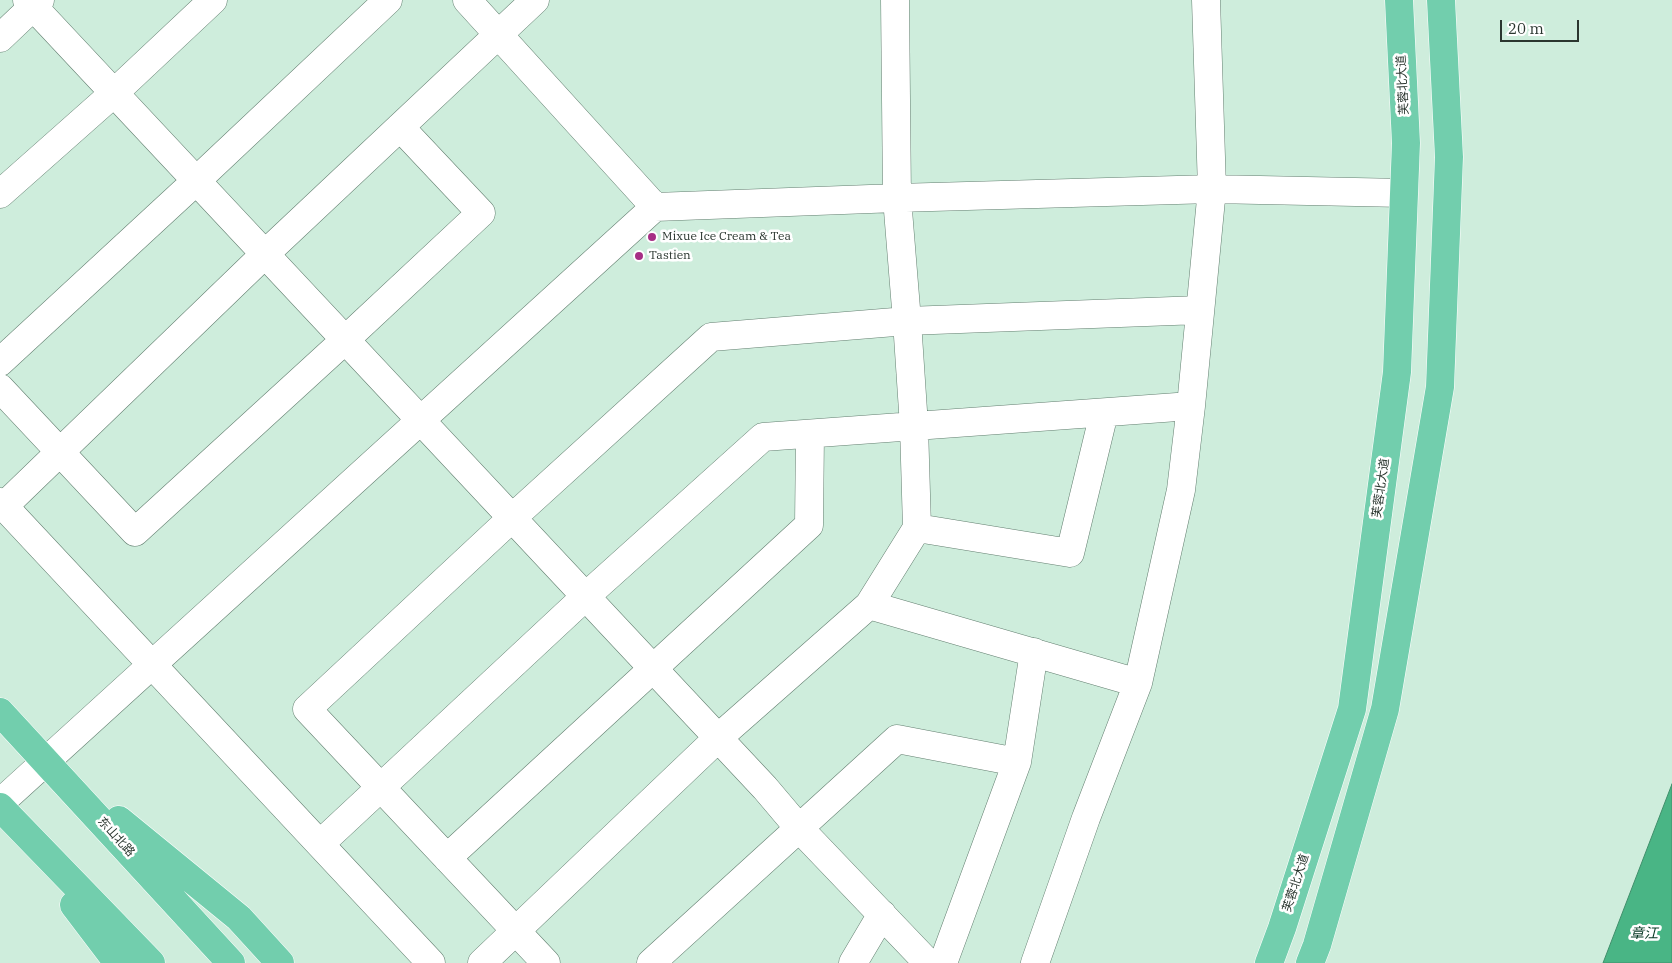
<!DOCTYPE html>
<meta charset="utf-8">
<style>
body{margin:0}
#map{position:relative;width:1672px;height:963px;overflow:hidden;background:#ceeddc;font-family:"IBM Plex Serif",serif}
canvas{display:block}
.scale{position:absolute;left:1500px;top:20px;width:79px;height:22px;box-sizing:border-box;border:2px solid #2a362f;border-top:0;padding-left:6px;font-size:15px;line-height:18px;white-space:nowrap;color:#2a362f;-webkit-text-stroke:4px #fff;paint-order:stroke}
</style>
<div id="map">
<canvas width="1672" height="963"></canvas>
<div class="scale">20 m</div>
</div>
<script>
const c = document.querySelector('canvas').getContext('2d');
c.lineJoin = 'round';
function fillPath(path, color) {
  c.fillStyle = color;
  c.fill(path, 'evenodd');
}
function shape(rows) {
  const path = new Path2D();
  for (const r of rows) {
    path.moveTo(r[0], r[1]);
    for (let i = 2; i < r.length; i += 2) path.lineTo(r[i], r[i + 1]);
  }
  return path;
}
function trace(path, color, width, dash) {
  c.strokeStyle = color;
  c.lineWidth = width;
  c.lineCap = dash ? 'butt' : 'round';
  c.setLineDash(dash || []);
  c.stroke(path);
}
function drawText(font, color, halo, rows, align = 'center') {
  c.font = font + ' "IBM Plex Serif","Noto Sans SC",serif';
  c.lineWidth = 5;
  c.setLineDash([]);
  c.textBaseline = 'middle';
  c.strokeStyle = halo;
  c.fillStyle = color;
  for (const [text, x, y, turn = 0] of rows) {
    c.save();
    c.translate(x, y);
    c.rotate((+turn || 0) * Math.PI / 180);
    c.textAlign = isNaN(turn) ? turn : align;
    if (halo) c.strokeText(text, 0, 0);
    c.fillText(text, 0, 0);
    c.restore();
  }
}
const water = shape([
 [1672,784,1672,963,1603,963,1672,784]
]);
fillPath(water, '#49b585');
trace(water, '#408f6b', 1);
const minor = shape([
 [27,0,765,788,798,827,928,963],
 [467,0,655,207],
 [0,38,40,0],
 [0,194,114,93,213,0],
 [0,362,196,181,388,0],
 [0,388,135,532,345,340,481,213,400,127],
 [0,502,431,963],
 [4,506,265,254,535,0],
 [917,528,1070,553,1104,413],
 [869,605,1138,683],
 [0,803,655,207,897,198,1212,189,1403,193],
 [320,844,585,597,763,437,1191,406],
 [447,858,809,525,810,434],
 [482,963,718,738,869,605,917,528,914,426,907,321,897,198,895,0],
 [546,963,307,709,512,518,711,337,907,321,1200,310],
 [651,963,897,739,1017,762],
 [853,963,882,914],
 [943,963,1017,762,1034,652],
 [1035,963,1086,818,1138,683,1181,490,1191,406,1212,189,1206,0]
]);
const major = shape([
 [0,712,231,963],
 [0,807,151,963],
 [119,820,239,918,280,963],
 [74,905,118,963],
 [1269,963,1282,928,1352,709,1397,372,1406,143,1399,0],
 [1310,963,1317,945,1385,709,1440,387,1449,157,1441,0]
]);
trace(minor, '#637f70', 29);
trace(major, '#fff', 29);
trace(minor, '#fff', 28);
trace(major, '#72cead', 28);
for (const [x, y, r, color] of [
 [652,237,5,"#a62e85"],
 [639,256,5,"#a62e85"]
]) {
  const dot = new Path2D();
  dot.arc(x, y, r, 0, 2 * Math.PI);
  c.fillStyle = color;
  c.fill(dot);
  trace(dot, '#fff', 2);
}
drawText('12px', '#2a362f', '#fff', [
 ["芙蓉北大道",1403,85,-93],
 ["芙蓉北大道",1381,488,-82],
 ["东山北路",116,837,48],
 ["芙蓉北大道",1296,883,-72]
]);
drawText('12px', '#2a362f', '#fff', [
 ["Mixue Ice Cream & Tea",662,237],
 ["Tastien",649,256]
], 'left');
drawText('italic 14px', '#043521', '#fff', [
 ["章江",1644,934]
]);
</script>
